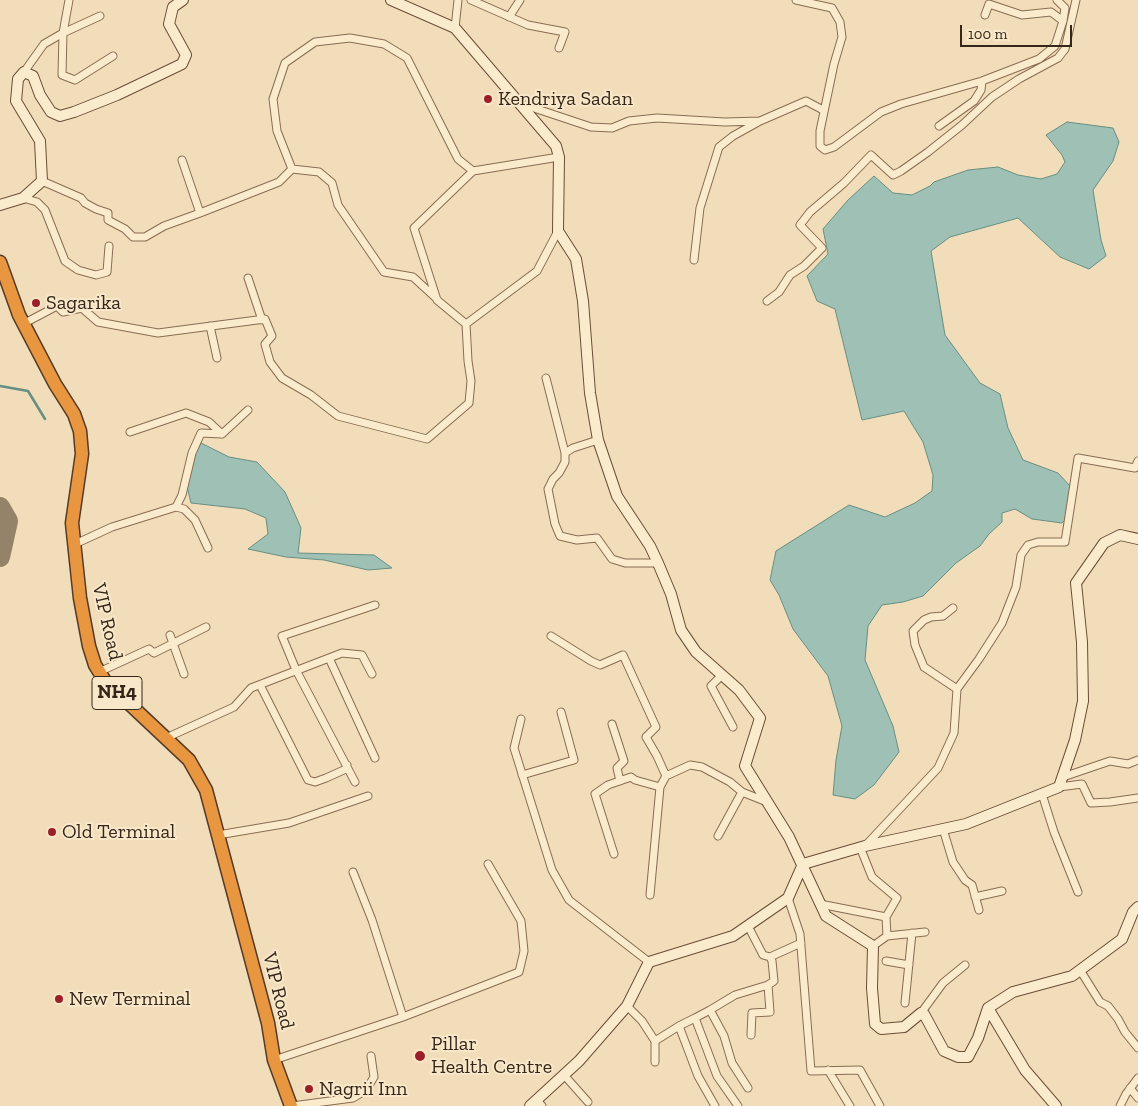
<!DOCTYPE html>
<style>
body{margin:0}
#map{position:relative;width:1138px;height:1106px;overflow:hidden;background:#f1ddb9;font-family:"Zilla Slab",serif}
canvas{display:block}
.scale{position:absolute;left:960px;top:25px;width:112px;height:22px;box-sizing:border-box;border:2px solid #362619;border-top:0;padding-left:6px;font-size:15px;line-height:18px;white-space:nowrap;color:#362619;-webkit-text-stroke:4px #f8e8c9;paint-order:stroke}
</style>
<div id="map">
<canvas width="1138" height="1106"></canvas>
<div class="scale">100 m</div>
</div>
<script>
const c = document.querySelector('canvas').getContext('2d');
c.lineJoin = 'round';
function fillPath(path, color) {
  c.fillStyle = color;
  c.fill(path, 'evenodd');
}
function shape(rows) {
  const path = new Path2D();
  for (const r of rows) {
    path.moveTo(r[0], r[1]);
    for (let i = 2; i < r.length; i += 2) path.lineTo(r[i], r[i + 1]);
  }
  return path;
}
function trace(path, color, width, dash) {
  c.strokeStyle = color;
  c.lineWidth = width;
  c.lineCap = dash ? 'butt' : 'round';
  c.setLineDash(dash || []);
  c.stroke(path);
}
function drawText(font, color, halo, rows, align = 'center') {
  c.font = font + ' "Zilla Slab",serif';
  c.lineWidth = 4;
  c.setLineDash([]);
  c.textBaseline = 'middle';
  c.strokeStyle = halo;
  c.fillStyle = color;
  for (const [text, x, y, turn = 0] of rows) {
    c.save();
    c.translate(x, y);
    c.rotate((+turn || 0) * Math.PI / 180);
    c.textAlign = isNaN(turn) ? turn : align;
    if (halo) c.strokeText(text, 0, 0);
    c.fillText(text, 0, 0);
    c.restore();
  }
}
const water = shape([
 [1067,122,1113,128,1119,142,1113,161,1093,190,1101,240,1106,256,1089,269,1060,257,1018,218,950,237,931,251,945,335,980,383,1000,394,1008,428,1023,460,1058,473,1070,486,1067,518,1062,523,1032,519,1015,509,1002,513,1002,522,989,534,980,546,956,563,923,596,903,602,882,605,868,626,865,660,893,726,899,752,874,785,855,799,833,795,836,760,842,726,828,676,793,629,779,595,770,580,776,551,849,505,885,517,915,503,932,491,933,475,923,442,904,411,862,420,835,309,817,301,807,276,828,254,823,229,848,200,874,176,893,193,912,195,930,186,934,182,968,170,998,167,1018,175,1041,179,1057,174,1065,162,1062,155,1046,135,1067,122],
 [201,443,229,457,257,462,285,492,301,528,298,553,374,555,392,568,368,570,324,560,286,557,248,549,268,534,266,518,245,509,191,503,184,474,201,443]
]);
fillPath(water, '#9fc1b5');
trace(water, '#668e82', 1);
trace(shape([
 [0,386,28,391,45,419]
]), '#668e82', 2.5);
trace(shape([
 [0,507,8,521,0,557]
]), '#948269', 20);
const street = shape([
 [471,0,528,25,565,32,559,48],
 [796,0,832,8,840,22,842,37,834,64,820,131,820,146,825,150,834,147,881,112,901,104,982,81,1039,59,1055,46,1063,21,1065,8,1057,0],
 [985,15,989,4,1022,15,1051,12,1063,21],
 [100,16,63,33,62,75,75,80,113,56],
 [509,17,520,0],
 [455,28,458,0],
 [24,72,44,44,63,33,69,0],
 [522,104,591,127,612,128,629,121,657,118,725,122,760,121],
 [939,126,974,101,981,90,982,81],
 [182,160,200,213,279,182,292,169],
 [42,181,81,198,85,203,96,209,108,213,108,220,125,229,133,237,145,237,164,226,200,213],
 [23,198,37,202,45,210,65,261,78,270,96,275,107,272,109,246],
 [694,260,700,208,719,147,733,136,760,121,806,101,823,110],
 [248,278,262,320],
 [437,299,413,277,384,272,338,205,332,183,319,172,292,169,277,131,273,99,285,63,315,42,350,38,384,44,407,58,458,159,473,171,559,157],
 [767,301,779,292,790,275,804,266,822,248,800,225,810,212,844,183,871,155,893,175,901,171,928,152,962,125,992,97,1019,79,1058,58,1065,49,1076,0],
 [23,324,57,306,63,312,82,308,98,322,158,333,265,319,272,336,265,344,270,362,282,378,311,395,338,416,427,439,469,403,471,381,468,361,466,324,437,300,414,228,473,171],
 [466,324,537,271,558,231],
 [210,326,217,358],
 [546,378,565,453],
 [130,432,186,413,209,422,222,434],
 [598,440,573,448,565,453,565,462,559,473,553,479,548,489,555,524,560,536,577,540,597,538,612,559,625,563,658,563],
 [176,507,182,495,192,453,201,433,222,434,248,410],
 [75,544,112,527,176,507,184,509,195,520,208,548],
 [953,608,943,616,931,617,924,620,913,631,915,645,924,667,957,689],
 [170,635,184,674],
 [551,636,591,661,600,665,623,655,656,727,646,737,657,756,666,776],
 [329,658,375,758],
 [99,672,149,649,154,653,206,627],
 [722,675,711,686,733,727],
 [260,685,308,780,315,782,326,778,346,769,347,765],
 [521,719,514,748,552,870,569,900,649,962],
 [612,724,624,761,617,768,620,781],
 [166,738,234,707,251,688,342,653,362,655,372,674],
 [522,775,574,760,561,712],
 [1063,777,1110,761,1128,764,1138,760],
 [355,782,296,670,282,636,375,605],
 [1059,787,1082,784,1091,803,1110,802,1138,798],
 [1042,794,1054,832,1078,892],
 [943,829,953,862,965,880,972,885,979,910],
 [218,835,289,823,368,796],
 [718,836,742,792],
 [866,845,938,768,954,733,957,689,979,659,1002,623,1016,587,1021,555,1028,545,1038,542,1065,542,1078,458,1135,468,1138,461],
 [860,847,872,877,897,898,886,917],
 [614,854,595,794,608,785,631,777,635,780,660,787,666,776,690,765,702,767,730,782,742,792,767,802],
 [353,872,372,920,403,1017],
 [650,895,660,787],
 [975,897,1002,891],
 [788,898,800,934,811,1071,860,1070,880,1106],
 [820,904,886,917,887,936,873,946],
 [887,936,925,932],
 [770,957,801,943],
 [886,961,909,965],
 [1080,970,1100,1002,1108,1006,1118,1019,1125,1032,1138,1048],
 [905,1003,912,933],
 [627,1006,642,1021,655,1041,655,1062],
 [710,1010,735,995,768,985,774,981,772,961,770,957,763,955,748,926],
 [921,1013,943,983,965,965],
 [695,1018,710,1010,724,1036,732,1063,748,1088],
 [679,1026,695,1018,717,1076,738,1106],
 [751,1035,752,1013,770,1012,768,985],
 [655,1041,679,1026,698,1076,715,1106],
 [274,1060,403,1017,519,972,524,951,521,921,488,864],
 [828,1070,850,1106],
 [564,1075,588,1102],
 [1130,1088,1138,1098],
 [537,1100,542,1106],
 [292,1106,353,1098,366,1090,374,1077,371,1056],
 [1120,1106,1126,1094,1138,1078]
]);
const secondary = shape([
 [391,0,455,28,556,146,559,157,558,231,576,259,583,301,590,393,598,440,617,496,650,546,658,563,671,594,681,630,696,652,739,690,760,718,745,766,789,837,826,916,873,946,872,988,875,1024,881,1029,904,1027,921,1013,924,1014,944,1051,958,1057,968,1057,978,1038,988,1008,1013,992,1072,976,1122,939,1133,912,1138,907],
 [0,205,23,198,42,181,40,141,16,101,18,79,24,72,33,76,40,95,51,112,60,116,74,112,117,95,182,64,186,55,169,24,173,7,183,0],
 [988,1008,1025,1070,1056,1106],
 [530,1106,579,1061,627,1006,649,962,733,936,788,898,803,864,865,846,966,824,1059,787,1075,740,1083,701,1082,642,1076,583,1104,543,1120,535,1138,539]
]);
const highway = shape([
 [0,262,19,315,55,384,74,414,80,431,82,454,72,523,80,598,89,646,95,665,105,681,189,760,206,790,268,1023,274,1060,291,1106]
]);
trace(street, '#886c53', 9);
trace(secondary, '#6a4d37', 12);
trace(highway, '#553b28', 15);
trace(street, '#fbebcd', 7);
trace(secondary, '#fbebcd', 10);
trace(highway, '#e99641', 12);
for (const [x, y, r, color] of [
 [488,99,5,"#9b1f27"],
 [36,303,5,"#9b1f27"],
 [52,832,5,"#9b1f27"],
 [59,999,5,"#9b1f27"],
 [420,1056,6,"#9b1f27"],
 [309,1089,5,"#9b1f27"]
]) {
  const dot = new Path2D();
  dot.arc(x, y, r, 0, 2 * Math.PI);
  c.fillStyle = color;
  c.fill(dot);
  trace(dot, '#f8e8c9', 2);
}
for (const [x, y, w] of [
 [117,693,50]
]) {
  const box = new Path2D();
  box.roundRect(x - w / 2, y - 16.5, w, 33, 4);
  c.fillStyle = '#f8e8c9';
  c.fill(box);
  trace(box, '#362619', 1);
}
drawText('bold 19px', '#362619', null, [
 ["NH4",117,693]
]);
drawText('20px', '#362619', '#f8e8c9', [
 ["Kendriya Sadan",498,99],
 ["Sagarika",46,303],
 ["Old Terminal",62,832],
 ["New Terminal",69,999],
 ["Pillar",431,1044],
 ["Health Centre",431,1067],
 ["Nagrii Inn",319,1089]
], 'left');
drawText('20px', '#362619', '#f8e8c9', [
 ["VIP Road",107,622,77],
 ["VIP Road",278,991,76]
]);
</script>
